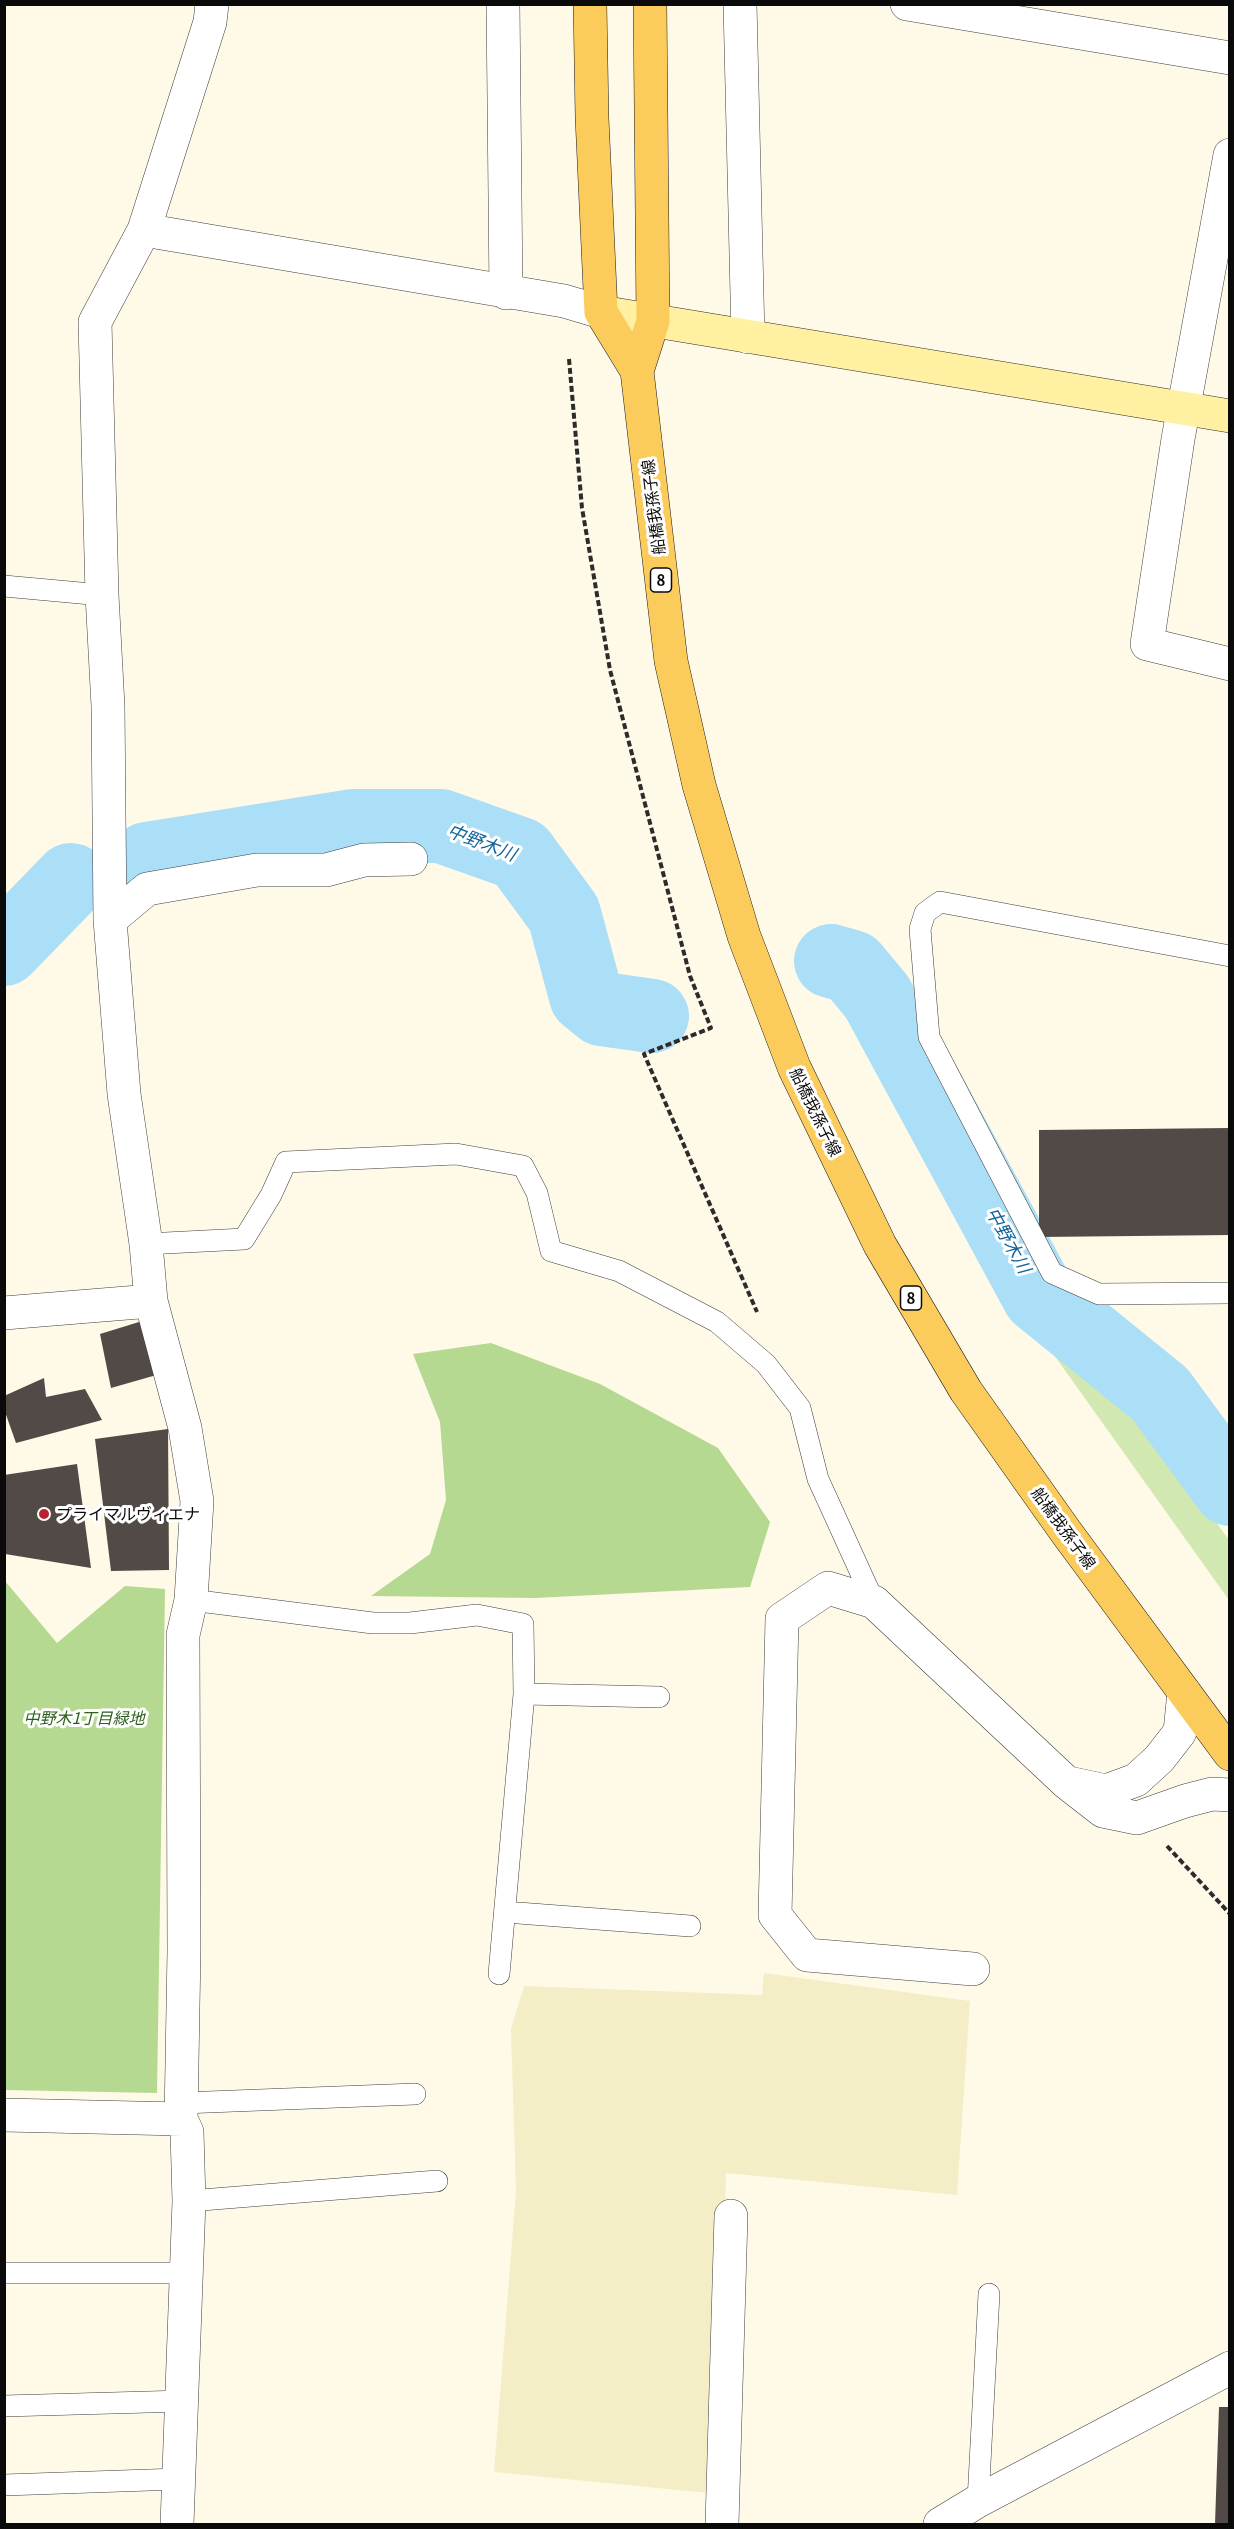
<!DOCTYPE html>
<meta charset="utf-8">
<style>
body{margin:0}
#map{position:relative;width:1234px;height:2529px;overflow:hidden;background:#fff9e7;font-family:Georgia,serif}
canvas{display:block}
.frame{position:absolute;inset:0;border:6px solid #0a0a0a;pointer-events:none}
</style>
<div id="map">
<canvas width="1234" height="2529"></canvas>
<div class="frame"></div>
</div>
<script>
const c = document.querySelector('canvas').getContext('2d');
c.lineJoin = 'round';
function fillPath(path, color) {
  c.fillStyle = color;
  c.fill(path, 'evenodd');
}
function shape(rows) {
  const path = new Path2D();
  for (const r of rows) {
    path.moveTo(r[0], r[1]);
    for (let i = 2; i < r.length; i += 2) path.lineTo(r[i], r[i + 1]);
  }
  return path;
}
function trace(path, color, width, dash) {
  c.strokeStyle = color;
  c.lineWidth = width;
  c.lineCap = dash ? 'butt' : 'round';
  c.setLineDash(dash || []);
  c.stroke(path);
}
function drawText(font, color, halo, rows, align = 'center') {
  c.font = font + ' Georgia,"Noto Sans JP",serif';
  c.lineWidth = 6;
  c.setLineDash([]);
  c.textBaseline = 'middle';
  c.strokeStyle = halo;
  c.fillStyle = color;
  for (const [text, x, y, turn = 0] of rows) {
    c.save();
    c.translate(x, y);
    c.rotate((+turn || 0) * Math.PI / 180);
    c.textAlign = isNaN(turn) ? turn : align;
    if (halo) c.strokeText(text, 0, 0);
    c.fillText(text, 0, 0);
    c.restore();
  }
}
fillPath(shape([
 [764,1973,970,2001,957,2195,726,2173,719,2494,494,2472,516,2191,511,2029,524,1986,762,1995]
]), '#f4eec7');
fillPath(shape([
 [1034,1327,1115,1384,1229,1540,1229,1600]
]), '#d1e8b1');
fillPath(shape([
 [491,1343,600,1384,718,1448,770,1522,750,1587,535,1598,371,1596,430,1554,446,1500,440,1422,413,1354],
 [5,1581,57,1643,125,1586,165,1589,157,2093,5,2090]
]), '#b5d990');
trace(shape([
 [147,859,353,826,441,826,520,854,564,914,586,996,602,1009,652,1016],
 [4,949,71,880],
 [831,961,852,967,877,997,1039,1296,1160,1394,1230,1489]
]), '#abdef7', 74);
fillPath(shape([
 [1230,1128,1230,1235,1039,1237,1039,1130],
 [152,1318,167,1372,111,1388,100,1334],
 [44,1378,46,1397,85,1389,102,1420,16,1443,4,1409,4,1396],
 [168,1429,169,1570,111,1571,95,1439],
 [77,1464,91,1568,5,1554,4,1475],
 [1219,2407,1230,2407,1230,2524,1215,2524]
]), '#524a46');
const lane = shape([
 [4,586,102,595],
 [1230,956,940,902,925,913,920,929,929,1037,1052,1273,1099,1294,1230,1293],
 [146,1244,244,1239,271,1195,286,1162,456,1154,523,1166,537,1193,551,1251,619,1271,717,1322,766,1364,800,1408,818,1479,874,1602],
 [191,1600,373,1623,410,1623,477,1615,523,1624,524,1694,499,1974],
 [524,1694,659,1697],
 [505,1912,690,1926],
 [182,2103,415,2094],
 [189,2201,437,2181],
 [4,2273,187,2273],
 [4,2406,184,2401],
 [4,2485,179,2479],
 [978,2501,989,2294]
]);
const street = shape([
 [503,4,506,293],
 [740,4,748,337],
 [907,4,1230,58],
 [1230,155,1178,439,1147,644,1230,664],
 [144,230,564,301,601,312],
 [110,920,147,889,257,870,326,870,364,860,411,859],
 [4,1313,151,1301],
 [1069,1783,1106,1791,1136,1780,1159,1759,1180,1732,1184,1692],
 [973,1969,807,1955,775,1915,782,1619,828,1588,874,1602,1067,1783,1103,1811,1137,1818,1185,1801,1212,1794,1230,1795],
 [4,2115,181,2119],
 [177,2524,189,2201,187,2132,181,2119,184,1951,183,1635,191,1600,197,1501,185,1428,151,1301,146,1244,124,1094,110,920,108,706,102,595,95,322,144,230,210,22,212,4],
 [722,2524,731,2216],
 [940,2524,978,2501,1230,2368]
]);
const secondary = shape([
 [601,312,1230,416]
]);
const primary = shape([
 [590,4,592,118,601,312,637,371],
 [650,4,653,321,637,371,671,661,699,785,744,936,794,1067,880,1245,966,1391,1066,1532,1230,1754]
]);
trace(lane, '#3d3d3d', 22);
trace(street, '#3d3d3d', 34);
trace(secondary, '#2c2c2c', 34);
trace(primary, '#1b1b1b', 34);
trace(shape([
 [569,359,582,508,610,670,690,976,711,1028,644,1054,757,1312],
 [1167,1846,1230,1914]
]), '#2c2c2c', 4, [6, 3]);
trace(lane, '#fff', 21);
trace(street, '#fff', 33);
trace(secondary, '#fff0a2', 33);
trace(primary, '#fbcc5b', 33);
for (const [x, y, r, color] of [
 [44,1514,6,"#ba2130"]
]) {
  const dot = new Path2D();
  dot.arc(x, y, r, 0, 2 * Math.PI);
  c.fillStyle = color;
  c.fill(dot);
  trace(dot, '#fff', 2);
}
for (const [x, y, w] of [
 [661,580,21],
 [911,1298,21]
]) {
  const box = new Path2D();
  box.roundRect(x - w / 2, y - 12, w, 24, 4.5);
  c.fillStyle = '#fff';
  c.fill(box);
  trace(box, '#0a0a0a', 1.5);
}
drawText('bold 15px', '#0a0a0a', null, [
 ["8",661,580],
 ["8",911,1298]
]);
drawText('16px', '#0a0a0a', '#fff', [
 ["船橋我孫子線",653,507,-97],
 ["船橋我孫子線",816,1112,64],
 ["船橋我孫子線",1064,1528,54]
]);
drawText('16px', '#0a0a0a', '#fff', [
 ["プライマルヴィエナ",56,1514]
], 'left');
drawText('italic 16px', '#2d611b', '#fff', [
 ["中野木1丁目緑地",84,1718]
]);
drawText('italic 18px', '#13679b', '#fff', [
 ["中野木川",482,842,21],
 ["中野木川",1009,1240,61]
]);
</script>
